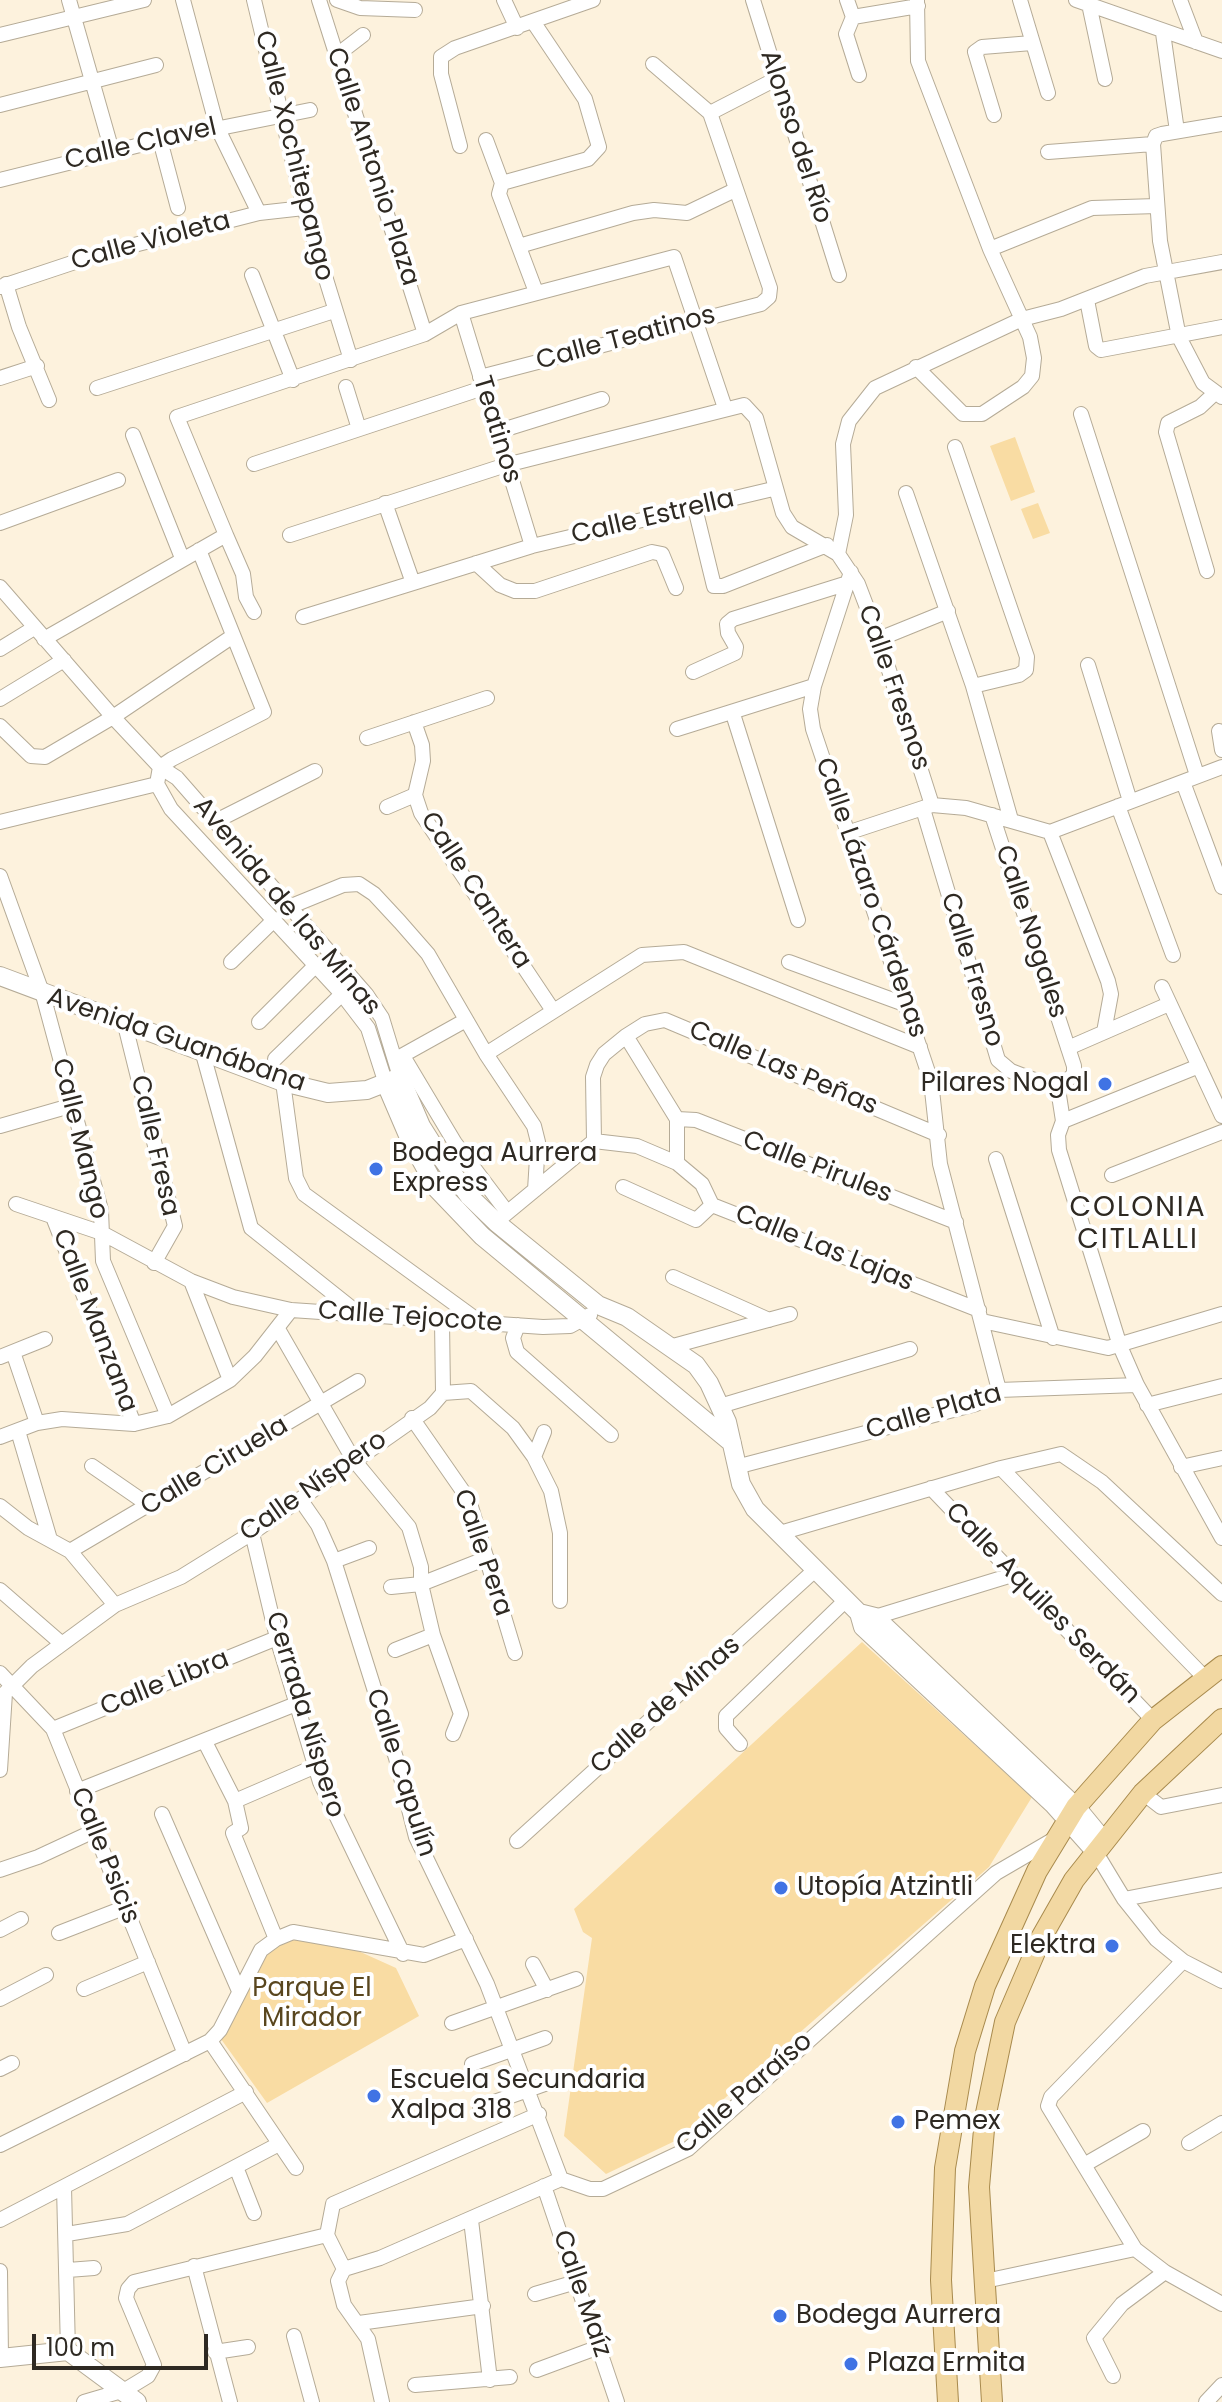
<!DOCTYPE html>
<meta charset="utf-8">
<style>
body{margin:0}
#map{position:relative;width:1222px;height:2402px;overflow:hidden;background:#fdf2dd;font-family:Poppins,sans-serif}
canvas{display:block}
.scale{position:absolute;left:32px;top:2334px;width:176px;height:36px;box-sizing:border-box;border:4px solid #2e2922;border-top:0;padding-left:10px;font-size:24px;line-height:28px;white-space:nowrap;color:#2e2922;-webkit-text-stroke:6px #fff;paint-order:stroke}
</style>
<div id="map">
<canvas width="1222" height="2402"></canvas>
<div class="scale">100 m</div>
</div>
<script>
const c = document.querySelector('canvas').getContext('2d');
c.lineJoin = 'round';
function fillPath(path, color) {
  c.fillStyle = color;
  c.fill(path, 'evenodd');
}
function shape(rows) {
  const path = new Path2D();
  for (const r of rows) {
    path.moveTo(r[0], r[1]);
    for (let i = 2; i < r.length; i += 2) path.lineTo(r[i], r[i + 1]);
  }
  return path;
}
function trace(path, color, width, dash) {
  c.strokeStyle = color;
  c.lineWidth = width;
  c.lineCap = dash ? 'butt' : 'round';
  c.setLineDash(dash || []);
  c.stroke(path);
}
function drawText(font, color, halo, rows, align = 'center') {
  c.font = font + ' Poppins,sans-serif';
  c.lineWidth = 8;
  c.setLineDash([]);
  c.textBaseline = 'middle';
  c.strokeStyle = halo;
  c.fillStyle = color;
  for (const [text, x, y, turn = 0] of rows) {
    c.save();
    c.translate(x, y);
    c.rotate((+turn || 0) * Math.PI / 180);
    c.textAlign = isNaN(turn) ? turn : align;
    if (halo) c.strokeText(text, 0, 0);
    c.fillText(text, 0, 0);
    c.restore();
  }
}
fillPath(shape([
 [1015,437,1035,492,1011,501,990,446],
 [1038,503,1050,533,1033,539,1021,509],
 [862,1642,1032,1797,989,1867,677,2140,606,2174,564,2136,592,1938,583,1932,574,1909],
 [297,1939,334,1940,396,1968,419,2016,267,2103,221,2039,263,1954,276,1943]
]), '#f9dca3');
const street = shape([
 [69,0,112,151],
 [183,0,217,127,259,213],
 [254,0,304,208,351,360],
 [319,0,425,334],
 [337,0,360,8,415,10],
 [504,0,517,28],
 [753,0,839,275],
 [847,0,853,17],
 [1020,0,1048,93],
 [1076,0,1222,51],
 [1180,0,1196,42],
 [1089,4,1105,79],
 [853,17,918,6],
 [853,17,846,34,859,75],
 [1163,33,1177,131],
 [0,35,144,0],
 [337,55,363,35],
 [0,105,156,65],
 [710,113,776,79],
 [994,115,975,52,982,47,1032,43],
 [1222,124,1162,134,1156,136,1153,144,1160,241,1179,337,1203,383,1222,397],
 [160,140,178,208],
 [486,140,502,183,499,194,536,292],
 [460,146,441,74,441,57,455,48,593,0],
 [1048,152,1153,144],
 [0,180,160,140,310,110],
 [502,183,588,159,599,147,585,99,534,23],
 [519,246,633,213,654,210,687,213,735,190],
 [990,249,1092,208,1157,206],
 [252,275,293,380],
 [6,284,19,327,49,400],
 [0,287,99,254,259,213,304,208],
 [1087,300,1096,346,1101,350,1222,327],
 [461,313,532,546],
 [916,367,963,414,982,414,1023,387,1032,376,1034,358,1030,337,990,249,918,61,917,0],
 [480,377,761,304,769,297,770,288,710,113,653,64],
 [0,378,37,366],
 [346,387,359,429],
 [97,388,334,311],
 [1081,414,1197,775],
 [496,432,602,399],
 [133,435,182,558],
 [955,447,1027,657,1026,670,1019,675,973,686],
 [254,464,483,388],
 [906,493,973,686,1011,820],
 [695,508,714,586,723,586,827,545],
 [0,523,118,480],
 [226,535,243,574,246,597,254,612],
 [290,535,506,465,744,405,756,418,783,513,792,527,838,554,858,584,879,639,932,805],
 [838,554,846,515,843,444,849,421,875,388,1022,319,1061,309,1145,276,1222,262],
 [476,563,500,585,515,591,535,591,652,552,662,554,676,588],
 [1207,571,1166,432,1168,423,1200,407,1215,393],
 [851,572,814,686,810,709,813,729,931,1081,940,1164,999,1390],
 [413,583,532,546,773,489],
 [0,587,113,717,160,767,177,778,366,994,382,1018,400,1077],
 [303,617,413,583,385,503],
 [44,639,226,535,177,417,425,334,461,313,674,257,725,408],
 [879,639,948,611],
 [0,649,34,628],
 [1088,665,1130,801],
 [693,672,735,653,736,647,728,633,727,624,733,619,848,583],
 [0,699,64,660],
 [733,714,798,920],
 [414,722,422,745,423,761,415,795,421,813,552,1009],
 [0,726,31,756,45,757,113,717,233,636],
 [677,729,814,686],
 [1219,731,1222,750],
 [367,738,487,698],
 [1183,782,1222,887],
 [157,784,171,809,342,994,368,1028,386,1084],
 [1118,806,1173,955],
 [387,807,415,795],
 [923,809,998,1060,1011,1071,1058,1089,1063,1121,1058,1135,1059,1150,1120,1346,1137,1385,1222,1538],
 [992,815,1074,1066,1074,1074,1058,1089],
 [0,822,157,784,160,767,172,759,264,712,199,550],
 [214,822,315,771],
 [1050,832,1108,981,1111,994,1104,1032],
 [847,833,932,805,966,808,1050,832,1222,767],
 [0,876,43,995,101,1210,103,1261,168,1416],
 [289,907,343,885,359,884,374,894,400,922,428,954,486,1054,534,1126,538,1142,535,1190],
 [231,962,275,919],
 [789,962,904,1004],
 [1162,987,1222,1116],
 [259,1022,316,965],
 [125,1025,175,1226,154,1263],
 [626,1036,677,1119,677,1163],
 [1068,1048,1169,1004],
 [203,1054,251,1228,359,1314],
 [486,1054,642,955,684,952,920,1047],
 [403,1056,455,1143,507,1212],
 [275,1059,342,994],
 [396,1059,466,1020],
 [283,1082,296,1178,304,1194,477,1320],
 [677,1119,696,1120,956,1222],
 [1063,1121,1199,1066],
 [0,1126,70,1106],
 [594,1141,593,1077,597,1065,604,1054,626,1036,645,1024,665,1020,939,1135],
 [594,1141,637,1146,677,1163,702,1184,712,1205,979,1310],
 [996,1159,1053,1338],
 [1112,1175,1222,1132],
 [623,1187,696,1220,712,1205],
 [16,1204,102,1233,191,1281,233,1297,291,1310,543,1327,570,1326,590,1315],
 [53,1217,134,1424],
 [502,1217,594,1141],
 [673,1277,769,1320],
 [191,1281,230,1380],
 [982,1321,1108,1348,1222,1314],
 [518,1325,513,1338,517,1352,611,1435],
 [278,1329,353,1459,409,1527,421,1567,421,1584,433,1635,461,1714,453,1734],
 [673,1346,790,1314],
 [13,1352,37,1423],
 [0,1357,45,1339],
 [443,1393,471,1391,513,1428,534,1457,551,1491,560,1533,560,1601],
 [1147,1405,1222,1386],
 [720,1406,910,1349],
 [412,1418,469,1500,515,1653],
 [18,1431,49,1536],
 [0,1437,37,1423,62,1419,134,1424,168,1416,230,1380,255,1356,291,1310],
 [534,1457,544,1432],
 [92,1466,150,1506],
 [736,1467,976,1404,999,1390,1137,1385],
 [1181,1467,1222,1458],
 [1001,1468,1205,1678],
 [931,1488,1153,1720],
 [300,1499,318,1525,334,1561,396,1758,416,1837,487,1984,561,2179],
 [0,1506,28,1528,70,1551,115,1605],
 [252,1533,277,1638,320,1782,403,1954],
 [780,1533,1001,1468,1061,1454,1102,1482,1222,1594],
 [70,1551,358,1381],
 [334,1561,369,1548],
 [391,1587,421,1584,487,1558],
 [0,1590,61,1643],
 [869,1622,875,1617,1012,1575],
 [395,1650,433,1635],
 [0,1673,53,1729,185,2054],
 [53,1729,277,1638],
 [205,1742,235,1801,241,1828,233,1833,276,1939],
 [740,1744,726,1728,726,1716,846,1600],
 [0,1770,5,1693,32,1666,115,1605,181,1577,252,1533,430,1408,443,1393,442,1321],
 [77,1791,296,1704],
 [1143,1793,1161,1807,1222,1795],
 [235,1801,316,1766],
 [162,1814,239,1991],
 [517,1841,815,1570],
 [1095,1851,1124,1899,1156,1939,1183,1961,1222,1981],
 [0,1870,38,1857,94,1831],
 [1124,1899,1222,1880],
 [0,1930,21,1919],
 [59,1933,126,1907],
 [1183,1961,1051,2097,1048,2106,1135,2249,1165,2272,1222,2304],
 [533,1964,547,1990],
 [84,1989,148,1962],
 [0,1999,46,1975],
 [452,2023,576,1979],
 [210,2041,296,2168],
 [472,2064,545,2038],
 [0,2069,12,2063],
 [480,2107,559,2079],
 [1189,2143,1222,2123],
 [0,2145,210,2041,220,2030,261,1950,276,1939,293,1932,424,1955,466,1939],
 [1084,2165,1143,2131],
 [236,2167,254,2213],
 [544,2186,617,2402],
 [64,2187,68,2351],
 [0,2220,246,2092],
 [471,2220,490,2380],
 [67,2234,127,2224,279,2144],
 [194,2266,230,2402],
 [344,2269,380,2258,561,2179,590,2189,603,2189,688,2149,996,1873,1056,1838],
 [68,2270,94,2268],
 [0,2271,1,2358],
 [985,2281,1135,2249],
 [535,2294,576,2282],
 [359,2323,483,2306],
 [294,2336,312,2402],
 [215,2352,248,2347],
 [537,2370,599,2347],
 [1113,2376,1094,2338,1122,2304,1165,2272],
 [415,2385,510,2377],
 [84,2402,125,2390,148,2376,154,2365,126,2298,128,2289,134,2282,327,2235],
 [382,2402,368,2339,344,2305,338,2281,344,2269,327,2235,333,2204,539,2114],
 [1206,2402,1222,2385]
]);
const secondary = shape([
 [0,976,283,1082,328,1093,367,1090,400,1077,421,1126,438,1153,469,1196,497,1223,598,1305,627,1317,696,1365,709,1383,727,1422,741,1484,755,1509,859,1613,875,1617,1076,1807,1104,1841],
 [386,1084,410,1140,437,1189,482,1236,732,1443],
 [859,1613,863,1627,1054,1805,1095,1851],
 [0,2358,68,2351,137,2402]
]);
const primary = shape([
 [948,2402,941,2280,945,2168,965,2051,985,1986,1037,1871,1076,1807,1153,1720,1222,1666],
 [992,2402,979,2187,985,2118,1005,2022,1041,1938,1074,1880,1143,1793,1222,1719]
]);
trace(street, '#b5ab97', 16);
trace(secondary, '#b5ab97', 20);
trace(primary, '#a88a4d', 22);
trace(street, '#fff', 14);
trace(secondary, '#fff', 18);
trace(primary, '#f2d8a2', 20);
for (const [x, y, r, color] of [
 [1105,1084,8,"#4073e4"],
 [376,1169,8,"#4073e4"],
 [781,1888,8,"#4073e4"],
 [1112,1946,8,"#4073e4"],
 [374,2096,8,"#4073e4"],
 [898,2122,8,"#4073e4"],
 [780,2316,8,"#4073e4"],
 [851,2364,8,"#4073e4"]
]) {
  const dot = new Path2D();
  dot.arc(x, y, r, 0, 2 * Math.PI);
  c.fillStyle = color;
  c.fill(dot);
  trace(dot, '#fff', 3);
}
drawText('26px', '#2e2922', '#fff', [
 ["Alonso del Río",795,137,72],
 ["Calle Clavel",141,145,-13],
 ["Calle Xochitepango",293,156,76],
 ["Calle Antonio Plaza",372,167,72],
 ["Calle Violeta",151,242,-15],
 ["Calle Teatinos",626,339,-15],
 ["Teatinos",496,430,73],
 ["Calle Estrella",653,518,-13],
 ["Calle Fresnos",893,688,71],
 ["Calle Cantera",475,891,57],
 ["Calle Lázaro Cárdenas",870,898,71],
 ["Avenida de las Minas",286,907,50],
 ["Calle Nogales",1030,932,72],
 ["Calle Fresno",971,970,73],
 ["Avenida Guanábana",176,1041,19],
 ["Calle Las Peñas",783,1069,23],
 ["Calle Mango",79,1139,76],
 ["Calle Fresa",154,1146,77],
 ["Calle Pirules",817,1168,21],
 ["Calle Las Lajas",824,1249,22],
 ["Calle Tejocote",410,1318,4],
 ["Calle Manzana",94,1321,69],
 ["Calle Plata",934,1413,-16],
 ["Calle Ciruela",215,1467,-31],
 ["Calle Níspero",314,1487,-35],
 ["Calle Pera",482,1553,71],
 ["Calle Aquiles Serdán",1042,1604,46],
 ["Calle Libra",165,1684,-22],
 ["Calle de Minas",666,1706,-42],
 ["Cerrada Níspero",304,1715,73],
 ["Calle Capulín",400,1773,72],
 ["Calle Psicis",104,1856,68],
 ["Calle Paraíso",745,2094,-41],
 ["Calle Maíz",581,2294,71]
]);
drawText('26px', '#2e2922', '#fff', [
 ["Pilares Nogal",1089,1084,"right"],
 ["Bodega Aurrera",392,1154],
 ["Express",392,1184],
 ["Utopía Atzintli",797,1888],
 ["Elektra",1096,1946,"right"],
 ["Escuela Secundaria",390,2081],
 ["Xalpa 318",390,2111],
 ["Pemex",914,2122],
 ["Bodega Aurrera",796,2316],
 ["Plaza Ermita",867,2364]
], 'left');
drawText('26px', '#59461e', '#fff', [
 ["Parque El",312,1989],
 ["Mirador",312,2019]
]);
c.letterSpacing = '2px';
drawText('28px', '#2e2922', '#fff', [
 ["COLONIA",1138,1209],
 ["CITLALLI",1138,1241]
]);
c.letterSpacing = '0px';
</script>
